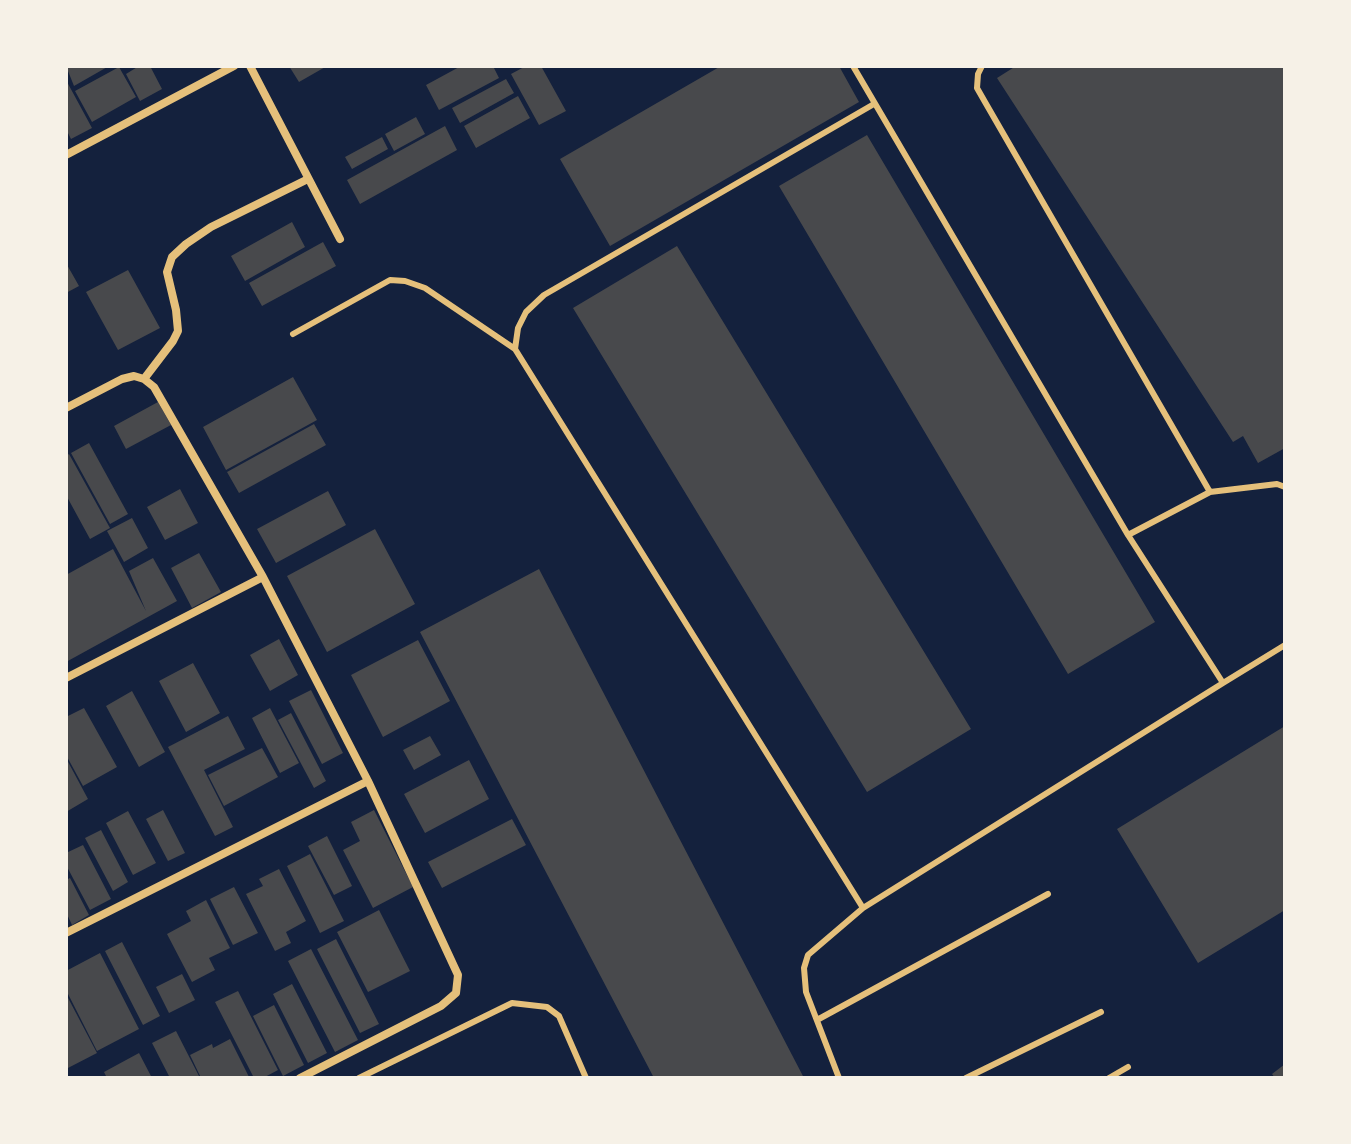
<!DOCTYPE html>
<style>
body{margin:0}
#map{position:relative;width:1351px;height:1144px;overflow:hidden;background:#14213d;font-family:Arial,sans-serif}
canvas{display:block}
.frame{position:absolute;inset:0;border:68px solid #f6f1e7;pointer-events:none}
</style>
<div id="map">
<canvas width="1351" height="1144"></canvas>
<div class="frame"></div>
</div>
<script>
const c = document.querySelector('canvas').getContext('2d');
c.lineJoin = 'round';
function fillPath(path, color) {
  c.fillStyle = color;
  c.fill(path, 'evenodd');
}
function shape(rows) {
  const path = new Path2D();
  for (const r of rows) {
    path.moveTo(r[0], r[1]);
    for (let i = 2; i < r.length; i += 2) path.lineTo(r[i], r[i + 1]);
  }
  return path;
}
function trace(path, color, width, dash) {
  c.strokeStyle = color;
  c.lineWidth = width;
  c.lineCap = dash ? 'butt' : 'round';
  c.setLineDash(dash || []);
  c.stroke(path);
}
fillPath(shape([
 [66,66,109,66,74,86],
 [139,66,150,66,162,89,140,101,126,74],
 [289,66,327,66,299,82],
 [461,66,493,66,499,78,439,110,426,85],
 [526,66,541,66,566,111,539,125,511,74],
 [721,66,839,66,859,102,610,246,560,159],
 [1016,66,1284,66,1285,448,1258,463,1243,436,1233,442,997,78],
 [119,67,136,97,92,122,75,91],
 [506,79,514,93,460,123,452,108],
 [66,80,92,128,71,139,66,129],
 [518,96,530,118,476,148,464,126],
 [416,117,425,134,394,151,385,134],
 [445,126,457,150,360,204,347,180],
 [867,135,1155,622,1068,674,779,186],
 [382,137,388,149,352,169,345,157],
 [292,222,305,247,245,281,231,256],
 [323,242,336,266,262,306,249,283],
 [677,246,971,729,867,792,573,308],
 [66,263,79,286,66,293],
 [128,270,160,328,118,350,86,292],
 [293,377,317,420,226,470,203,427],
 [158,402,171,425,126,449,114,426],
 [314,424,326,445,239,493,227,472],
 [89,443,128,514,110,524,71,453],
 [69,454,110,528,90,539,66,495,66,456],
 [180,489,198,523,165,540,147,507],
 [328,491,346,525,276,563,257,529],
 [132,518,148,548,124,562,107,531],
 [375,529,415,604,327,652,287,576],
 [113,549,146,611,129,571,153,558,177,601,66,662,66,575],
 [199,553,221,592,192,608,171,568],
 [539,569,804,1078,654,1078,420,632],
 [279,639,298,675,270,691,250,655],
 [418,640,450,701,383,737,351,675],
 [193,663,220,713,186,732,159,681],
 [311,690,343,753,322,764,289,701],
 [132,691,165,752,139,767,106,706],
 [84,708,117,767,83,786,66,755,66,717],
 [270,708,299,763,280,773,252,718],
 [291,713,326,781,314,788,278,720],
 [228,716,245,749,204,770,233,827,215,836,168,747],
 [1285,726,1285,910,1198,963,1117,829],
 [430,736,441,755,414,770,403,750],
 [262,748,278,777,224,806,208,775],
 [66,758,88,799,66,812],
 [469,760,489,799,425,833,404,794],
 [163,810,185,853,168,861,146,819],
 [374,810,413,887,373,908,343,850,360,841,351,822],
 [128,811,156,863,133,875,106,823],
 [512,819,526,845,442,888,428,862],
 [101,830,128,882,113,891,85,838],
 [327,836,352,886,334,895,308,846],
 [83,845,111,899,90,910,66,865,66,853],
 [310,854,344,921,320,933,287,866],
 [279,869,306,921,286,932,291,943,275,951,246,894,263,886,259,879],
 [70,878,89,915,72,925,66,912,66,880],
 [234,887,258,933,233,945,210,899],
 [206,900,230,948,209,958,215,970,192,982,167,934,191,921,186,911],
 [379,910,410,971,368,992,337,932],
 [336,939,379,1024,360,1033,317,949],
 [122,942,160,1016,143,1025,105,951],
 [311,949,358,1040,335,1052,288,961],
 [100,953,139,1029,97,1051,66,990,66,971],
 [182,974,195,1000,169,1013,156,987],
 [292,984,327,1053,308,1063,273,994],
 [238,991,278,1070,263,1078,254,1078,215,1002],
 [66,994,97,1053,66,1069],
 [274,1005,304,1065,283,1076,253,1016],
 [176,1031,200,1078,170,1078,152,1043],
 [230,1039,249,1077,201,1078,190,1055,212,1044,213,1048],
 [139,1053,152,1078,107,1078,104,1072],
 [1285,1064,1285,1078,1275,1078,1272,1074]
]), '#48494c');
trace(shape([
 [853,66,1128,535,1223,683,1285,645],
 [982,66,978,74,977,88,985,102,1210,492,1128,535],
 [874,104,544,295,526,312,518,328,515,349,863,908,1223,683],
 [293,334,390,280,405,281,425,288,515,349],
 [1210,492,1277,484,1285,487],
 [817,1020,1048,894],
 [359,1078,512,1003,547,1007,559,1016,586,1078],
 [839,1078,806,992,804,968,808,955,863,908],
 [966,1078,1101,1012],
 [1109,1078,1128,1067]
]), '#e5c07b', 6);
trace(shape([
 [250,66,340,239],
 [66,155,234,66],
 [144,379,173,341,178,331,176,310,167,272,172,257,186,244,211,227,308,179],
 [66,408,122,379,134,376,144,379,154,387,263,577,368,781,458,975,456,993,441,1006,300,1078],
 [66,678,263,577],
 [66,933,368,781]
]), '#e5c07b', 8);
</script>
